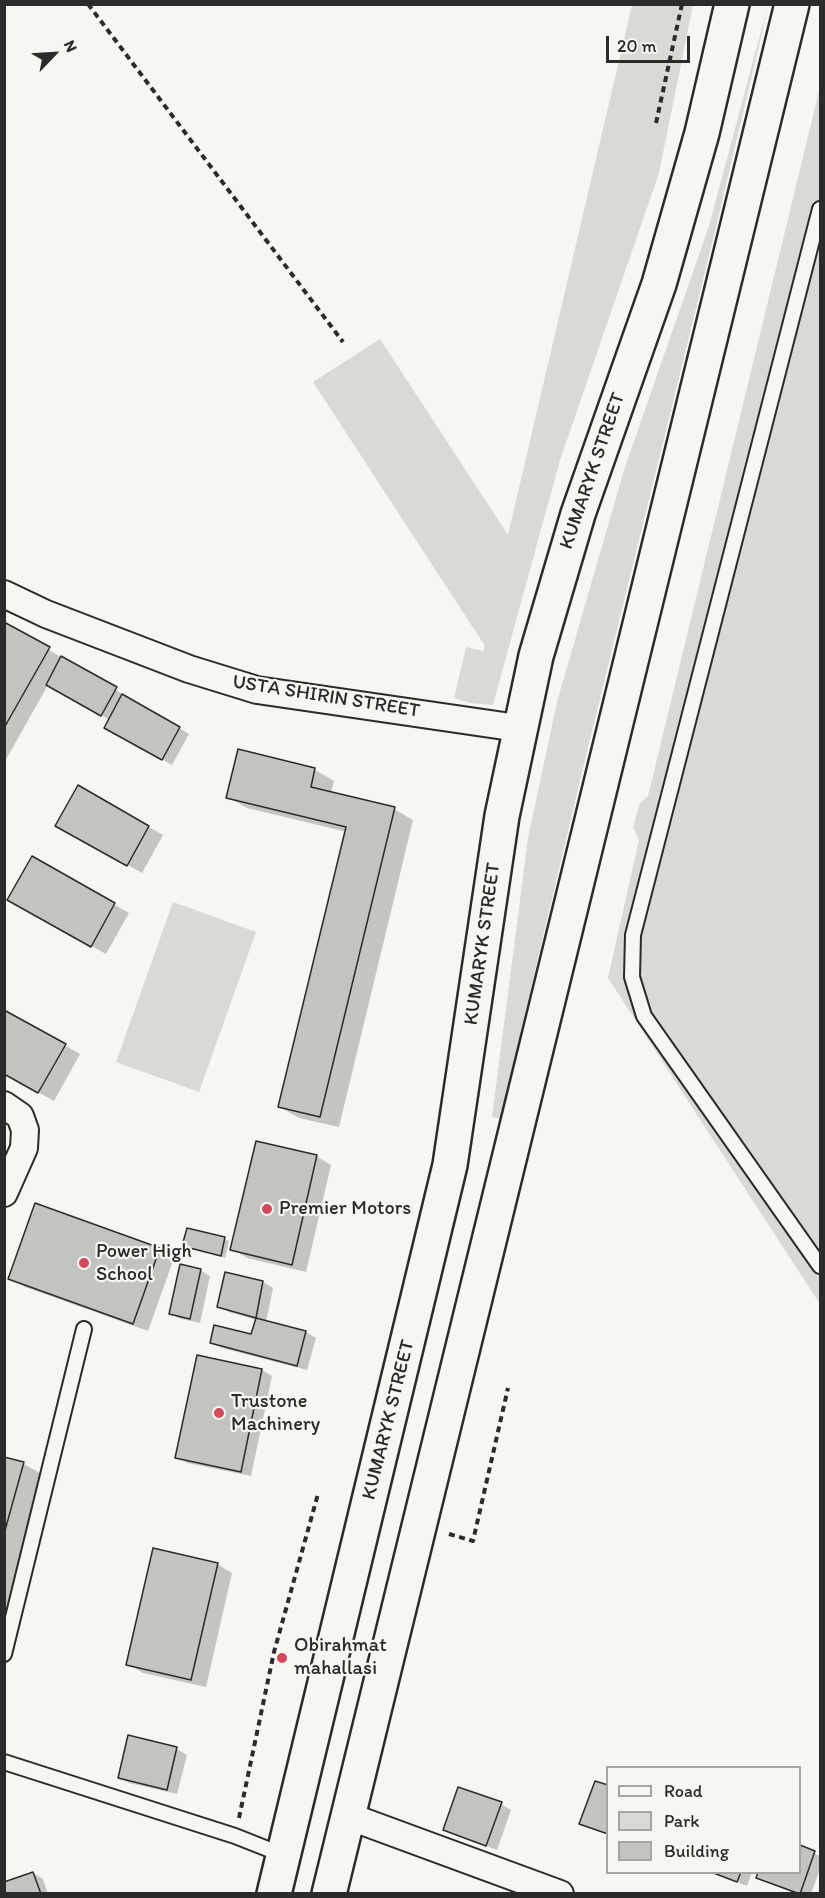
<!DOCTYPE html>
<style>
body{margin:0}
#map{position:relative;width:825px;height:1898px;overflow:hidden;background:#f6f6f2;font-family:Itim,sans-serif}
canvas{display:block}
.frame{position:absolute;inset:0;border:6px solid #2b2b2b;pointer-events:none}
.legend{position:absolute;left:606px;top:1766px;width:195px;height:108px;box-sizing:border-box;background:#f6f6f2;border:2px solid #a5a5a2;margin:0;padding:8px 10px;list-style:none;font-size:18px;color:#2b2b2b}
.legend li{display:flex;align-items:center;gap:12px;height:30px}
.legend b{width:30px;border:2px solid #a5a5a2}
.north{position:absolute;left:24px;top:24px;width:60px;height:60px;-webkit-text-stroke:4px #f6f6f2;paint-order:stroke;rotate:65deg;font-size:16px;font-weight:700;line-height:24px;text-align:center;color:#2b2b2b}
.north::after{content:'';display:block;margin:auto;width:21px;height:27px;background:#2b2b2b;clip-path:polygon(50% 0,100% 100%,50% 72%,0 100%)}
.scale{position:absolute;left:606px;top:36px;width:84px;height:27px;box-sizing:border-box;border:3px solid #2b2b2b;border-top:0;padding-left:8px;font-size:18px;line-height:21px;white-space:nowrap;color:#2b2b2b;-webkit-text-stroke:4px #f6f6f2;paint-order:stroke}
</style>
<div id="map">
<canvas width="825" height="1898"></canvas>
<div class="frame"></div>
<ul class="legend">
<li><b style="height:8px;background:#f6f6f2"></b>Road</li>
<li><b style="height:16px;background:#d9d9d5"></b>Park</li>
<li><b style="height:16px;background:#c3c3c0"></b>Building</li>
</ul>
<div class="north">N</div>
<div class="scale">20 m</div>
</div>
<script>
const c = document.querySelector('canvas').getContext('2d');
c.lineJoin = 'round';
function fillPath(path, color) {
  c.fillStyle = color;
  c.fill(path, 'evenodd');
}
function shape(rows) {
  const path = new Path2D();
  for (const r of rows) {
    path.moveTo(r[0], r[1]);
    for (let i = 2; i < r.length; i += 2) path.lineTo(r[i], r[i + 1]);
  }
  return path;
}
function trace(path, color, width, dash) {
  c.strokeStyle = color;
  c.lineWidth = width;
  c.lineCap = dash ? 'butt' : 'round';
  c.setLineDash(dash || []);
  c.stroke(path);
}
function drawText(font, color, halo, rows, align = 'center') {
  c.font = font + ' Itim,sans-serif';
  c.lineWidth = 4.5;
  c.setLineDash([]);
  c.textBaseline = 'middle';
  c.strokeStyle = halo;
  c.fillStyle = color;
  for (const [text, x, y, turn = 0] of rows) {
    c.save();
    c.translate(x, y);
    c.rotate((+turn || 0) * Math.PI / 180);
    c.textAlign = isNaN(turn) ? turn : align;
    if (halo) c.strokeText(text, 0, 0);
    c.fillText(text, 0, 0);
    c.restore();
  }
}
fillPath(shape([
 [632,5,693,5,659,173,560,460,493,705,470,703,454,698,466,647,483,651,485,646,313,382,380,339,508,535],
 [768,5,761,37,716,227,582,772,500,1118,496,1118,492,1117,528,838,557,702,624,470,709,226],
 [820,87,820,1304,608,978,639,840,633,827,640,803,648,796],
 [173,902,256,932,199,1092,116,1062]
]), '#d9d9d5');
fillPath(shape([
 [4,623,189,734,172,765,106,727,110,720,48,685,4,763],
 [239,751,315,770,334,781,331,793,394,809,413,820,339,1127,299,1118,280,1107,347,832,247,808,228,797],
 [79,788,163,835,142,873,57,825],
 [32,858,129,913,106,954,9,900],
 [4,1011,80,1054,54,1101,4,1073],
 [316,1156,331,1165,306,1272,247,1258,232,1249],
 [188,1229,229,1241,225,1258,184,1245],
 [159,1249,174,1258,148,1331,25,1287,10,1278],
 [200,1270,210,1276,200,1323,181,1319,171,1314],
 [263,1282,273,1288,266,1322,306,1332,316,1338,307,1370,222,1348,212,1342,252,1336,257,1320,229,1312,219,1306],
 [198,1356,262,1370,272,1376,251,1476,187,1463,177,1457],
 [4,1459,24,1464,43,1475,4,1614],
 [217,1564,232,1573,206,1687,143,1673,128,1664],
 [129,1737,177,1749,187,1755,177,1794,129,1783,119,1777],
 [501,1804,511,1810,497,1850,444,1829],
 [800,1847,820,1856,820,1869,811,1894,796,1894,758,1878,800,1872],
 [710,1872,752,1872,747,1886],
 [33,1873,43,1879,48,1894,4,1894]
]), '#0003');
const building = shape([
 [4,622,50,647,4,728,4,622],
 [61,656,117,687,101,716,46,685,61,656],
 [122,694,180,727,162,760,104,728,122,694],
 [238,749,315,768,311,787,395,807,320,1117,278,1107,346,827,226,798,238,749],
 [78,785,149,826,127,866,55,826,78,785],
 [32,856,115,903,91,947,7,900,32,856],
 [4,1010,66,1044,38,1093,4,1074,4,1010],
 [256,1141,317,1155,292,1265,230,1250,256,1141],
 [35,1203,160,1248,133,1324,8,1279,35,1203],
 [187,1228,225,1237,221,1256,182,1246,187,1228],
 [180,1264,201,1269,190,1319,169,1314,180,1264],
 [225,1272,263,1281,256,1318,217,1307,225,1272],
 [256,1318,306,1331,297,1366,210,1343,214,1325,251,1334,256,1318],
 [197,1355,262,1369,241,1472,175,1458,197,1355],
 [4,1457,24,1462,4,1534,4,1457],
 [153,1548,218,1563,191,1680,126,1665,153,1548],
 [128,1735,177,1747,167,1790,118,1778,128,1735],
 [595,1781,608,1785,608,1834,579,1824,595,1781],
 [458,1787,502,1802,486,1846,443,1830,458,1787],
 [800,1845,815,1851,800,1894,756,1878,758,1872,800,1872,800,1845],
 [33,1872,41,1894,4,1894,4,1882,33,1872],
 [711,1872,741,1872,737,1882,711,1872]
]);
fillPath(building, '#c3c3c0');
trace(building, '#2b2b2b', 1.5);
const lane = shape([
 [820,209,633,935,632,977,644,1016,820,1266],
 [4,1654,84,1329],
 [4,1762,235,1836,283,1855]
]);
const street = shape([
 [4,594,46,614,189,669,257,690,518,728],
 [4,1105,20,1116,25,1130,24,1148,4,1193],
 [348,1816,560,1894]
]);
const primary = shape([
 [274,1894,450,1165,502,816,536,656,578,514,659,284,702,133,732,4],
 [329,1894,792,4]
]);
trace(lane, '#2b2b2b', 18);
trace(street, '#2b2b2b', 30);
trace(primary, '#2b2b2b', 38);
trace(shape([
 [88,4,343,342],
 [656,123,682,4],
 [449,1534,473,1541,508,1388],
 [239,1818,274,1652,318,1494]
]), '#2b2b2b', 4, [6, 4.5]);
trace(lane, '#f6f6f2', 14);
trace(street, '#f6f6f2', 26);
trace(primary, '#f6f6f2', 33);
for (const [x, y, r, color] of [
 [267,1209,6,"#d1495b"],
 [84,1263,6,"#d1495b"],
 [219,1413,6,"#d1495b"],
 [282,1658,6,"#d1495b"]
]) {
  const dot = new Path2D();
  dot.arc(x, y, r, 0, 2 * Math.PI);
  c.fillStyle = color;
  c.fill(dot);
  trace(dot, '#f6f6f2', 2);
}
drawText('20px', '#2b2b2b', '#f6f6f2', [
 ["KUMARYK STREET",593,471,-71],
 ["USTA SHIRIN STREET",326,697,9],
 ["KUMARYK STREET",483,944,-82],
 ["KUMARYK STREET",389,1420,-76]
]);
drawText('20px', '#2b2b2b', '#f6f6f2', [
 ["Premier Motors",279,1209],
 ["Power High",96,1252],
 ["School",96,1275],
 ["Trustone",231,1402],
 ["Machinery",231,1425],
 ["Obirahmat",294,1646],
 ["mahallasi",294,1669]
], 'left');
</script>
